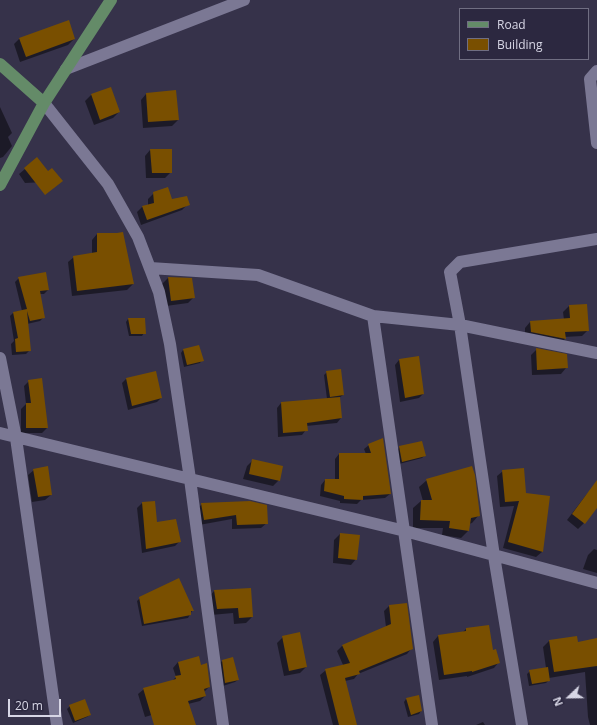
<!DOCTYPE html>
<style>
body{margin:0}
#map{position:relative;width:597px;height:725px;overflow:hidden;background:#36324a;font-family:"Open Sans",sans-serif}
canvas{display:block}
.legend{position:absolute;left:459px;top:8px;width:130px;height:52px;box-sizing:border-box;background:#2c2840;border:1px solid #706e82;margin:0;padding:5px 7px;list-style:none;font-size:12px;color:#d7d6e5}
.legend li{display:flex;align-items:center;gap:8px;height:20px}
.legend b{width:20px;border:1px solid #706e82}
.north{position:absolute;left:549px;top:677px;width:40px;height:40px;-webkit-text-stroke:3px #2c2840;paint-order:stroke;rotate:248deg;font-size:11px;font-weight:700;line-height:16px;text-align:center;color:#d7d6e5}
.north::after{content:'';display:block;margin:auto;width:14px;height:18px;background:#d7d6e5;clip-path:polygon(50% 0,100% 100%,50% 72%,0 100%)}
.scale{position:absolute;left:8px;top:699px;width:53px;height:18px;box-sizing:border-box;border:2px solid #d7d6e5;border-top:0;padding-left:5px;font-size:12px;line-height:14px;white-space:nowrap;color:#d7d6e5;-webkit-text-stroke:3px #2c2840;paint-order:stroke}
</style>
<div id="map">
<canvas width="597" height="725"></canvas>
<ul class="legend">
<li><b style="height:5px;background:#648b68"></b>Road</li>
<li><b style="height:11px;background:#794f00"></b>Building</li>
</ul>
<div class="north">N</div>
<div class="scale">20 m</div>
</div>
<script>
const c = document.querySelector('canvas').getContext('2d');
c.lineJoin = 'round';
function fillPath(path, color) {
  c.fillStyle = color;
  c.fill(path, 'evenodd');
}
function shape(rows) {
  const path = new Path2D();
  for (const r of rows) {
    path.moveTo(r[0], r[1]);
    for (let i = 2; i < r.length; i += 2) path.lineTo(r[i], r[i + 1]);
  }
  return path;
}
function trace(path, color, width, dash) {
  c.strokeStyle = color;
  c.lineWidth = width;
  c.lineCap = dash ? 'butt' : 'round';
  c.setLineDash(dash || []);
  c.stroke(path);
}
fillPath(shape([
 [20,38,74,39,68,45,20,62,14,44],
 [111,88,119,112,113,118,94,125,85,101,91,95],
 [146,94,178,120,172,126,143,128,141,100],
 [0,107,12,133,8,137,12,146,8,151,3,157,0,158],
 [150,150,171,172,165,178,146,178,145,156],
 [37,159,46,182,25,183,19,174],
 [154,193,172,201,188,204,182,210,141,225,137,212,142,207,148,205,148,199],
 [122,233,133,284,127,290,72,296,68,262,74,257,92,254,92,240,97,234],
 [19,278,48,290,44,294,39,294,44,317,40,321,27,324,30,350,26,354,12,355,11,344,14,341,10,316,14,312,22,311,15,282],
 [168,278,191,279,194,297,188,303,166,306,162,284],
 [569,306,588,330,582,336,564,337,565,339,559,344,525,337,525,328,530,322,564,320,563,312],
 [128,319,144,333,142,336,129,336,126,322],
 [537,349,566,368,561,374,532,375,531,355],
 [183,350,202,360,200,363,184,367,181,353],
 [418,358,423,394,419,398,400,402,395,365,399,360],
 [327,372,343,395,339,398,341,418,337,423,306,426,306,430,302,435,278,437,277,408,281,403,327,399,324,375],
 [126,379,161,398,157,402,128,410,122,383],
 [29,381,47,428,42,433,21,433,21,409,26,404,24,386],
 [369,445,390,494,385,498,361,500,357,504,340,503,340,501,320,496,321,485,325,480,335,480,335,459,339,454,366,454,364,449],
 [400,447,425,455,422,458,399,464,397,450],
 [253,460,279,480,273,486,243,479,247,466],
 [34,470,51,495,45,500,32,502,28,475],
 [503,471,526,494,548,497,542,552,536,557,503,548,514,506,500,507,497,476],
 [427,480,479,515,472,523,469,524,468,531,461,538,442,535,443,528,413,528,413,508,421,501,423,501,419,487],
 [592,489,597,493,597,506,584,523,578,529,567,520,586,495],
 [142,503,156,524,180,541,175,546,142,553,137,508],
 [202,504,267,523,261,528,232,529,232,519,199,525,197,509],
 [340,534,356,559,351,565,333,563,334,540],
 [594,549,597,550,597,573,583,569,588,555],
 [214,591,252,617,246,623,234,624,233,613,211,615,209,597],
 [140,598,192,611,188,618,142,626,137,601],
 [389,606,412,648,407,654,358,674,354,679,345,681,356,725,333,725,320,675,326,670,343,665,337,651,342,646,386,627,384,611],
 [466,629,492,651,499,662,494,668,467,677,467,676,439,680,433,642,438,636,463,632],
 [283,637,306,667,300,673,284,676,277,643],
 [597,639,597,725,590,725,588,717,585,672,549,678,549,680,546,683,529,686,527,674,530,671,546,668,543,647,549,641,578,643],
 [222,661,238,680,235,682,223,686,220,663],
 [178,662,200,666,209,687,204,692,205,696,200,701,188,704,195,725,158,725,155,714,145,717,138,694,144,689,172,681,176,677,173,668],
 [406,699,421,711,419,714,408,717,404,702],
 [70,706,90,715,87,717,73,723,67,709],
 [483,722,485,725,476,725]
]), '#0007');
fillPath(shape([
 [69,20,75,39,26,57,19,38],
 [111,87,120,112,100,120,91,94],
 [176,90,179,120,148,122,146,93],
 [150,149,172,149,172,173,152,173],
 [37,157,48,171,52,168,63,181,45,195,24,168],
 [168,187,172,199,187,196,190,205,147,220,142,206,154,203,153,192],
 [123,232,134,284,77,291,73,256,97,252,97,233,117,233],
 [46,272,49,290,40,291,45,318,30,321,27,311,31,351,16,352,15,339,18,338,13,312,27,309,18,277],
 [168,277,192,278,195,298,171,301],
 [587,304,589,331,565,332,566,339,531,332,530,321,570,318,569,305],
 [128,318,145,318,146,334,131,334],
 [199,345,204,361,187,365,183,349],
 [536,348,567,354,568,368,537,370],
 [419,356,424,394,405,398,399,359],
 [341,369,344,395,330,397,326,371],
 [156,371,162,398,132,406,126,378],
 [42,378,48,428,26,428,26,403,31,403,28,380],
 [340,397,342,418,307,423,308,431,283,433,281,402],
 [383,438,391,494,363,496,363,500,344,499,344,496,324,491,325,479,339,479,339,453,371,453,368,444],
 [422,441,426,456,402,462,399,446],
 [252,459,283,466,280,481,249,474],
 [48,466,52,495,38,497,33,469],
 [472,466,475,475,480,516,471,518,469,531,449,528,450,521,420,520,421,500,432,500,426,479],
 [524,468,526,493,550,496,543,552,508,542,519,501,505,502,502,470],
 [597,480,597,508,585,524,572,514],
 [155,501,157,522,176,519,181,542,146,549,142,502],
 [250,501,267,505,268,524,237,525,236,515,204,520,201,503],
 [340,533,360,535,357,560,338,558],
 [179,578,194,611,191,611,191,615,144,624,139,597],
 [251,588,253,617,239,618,238,608,217,609,214,590],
 [407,603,413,649,359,671,360,674,345,678,357,725,339,725,325,669,350,663,342,645,391,624,389,605],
 [489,625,493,650,496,649,500,663,472,672,472,671,444,675,438,635,466,631,466,628],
 [300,632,307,667,289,671,282,636],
 [577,636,578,642,597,638,597,666,554,672,549,640],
 [199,656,201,665,207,663,210,687,204,689,206,696,188,701,196,725,154,725,143,688,176,679,175,676,181,675,178,662],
 [233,657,239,680,225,683,222,660],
 [548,667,550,681,532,684,529,670],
 [419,695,422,711,411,715,406,698],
 [85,699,91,715,75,721,69,705]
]), '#794f00');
trace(shape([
 [66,69,244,0],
 [597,71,590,79,597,143],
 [44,103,108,184,138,237,159,292,170,344,190,479,223,725],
 [150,268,258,275,373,316,460,325,450,272,460,262,597,239],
 [373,316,432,725],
 [0,358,16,438,57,725],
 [0,433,405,531,597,583],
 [522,725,494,556,460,325,597,353]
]), '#7b7894', 12);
trace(shape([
 [0,64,44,103],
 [0,185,44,103,111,0]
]), '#648b68', 12);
</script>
